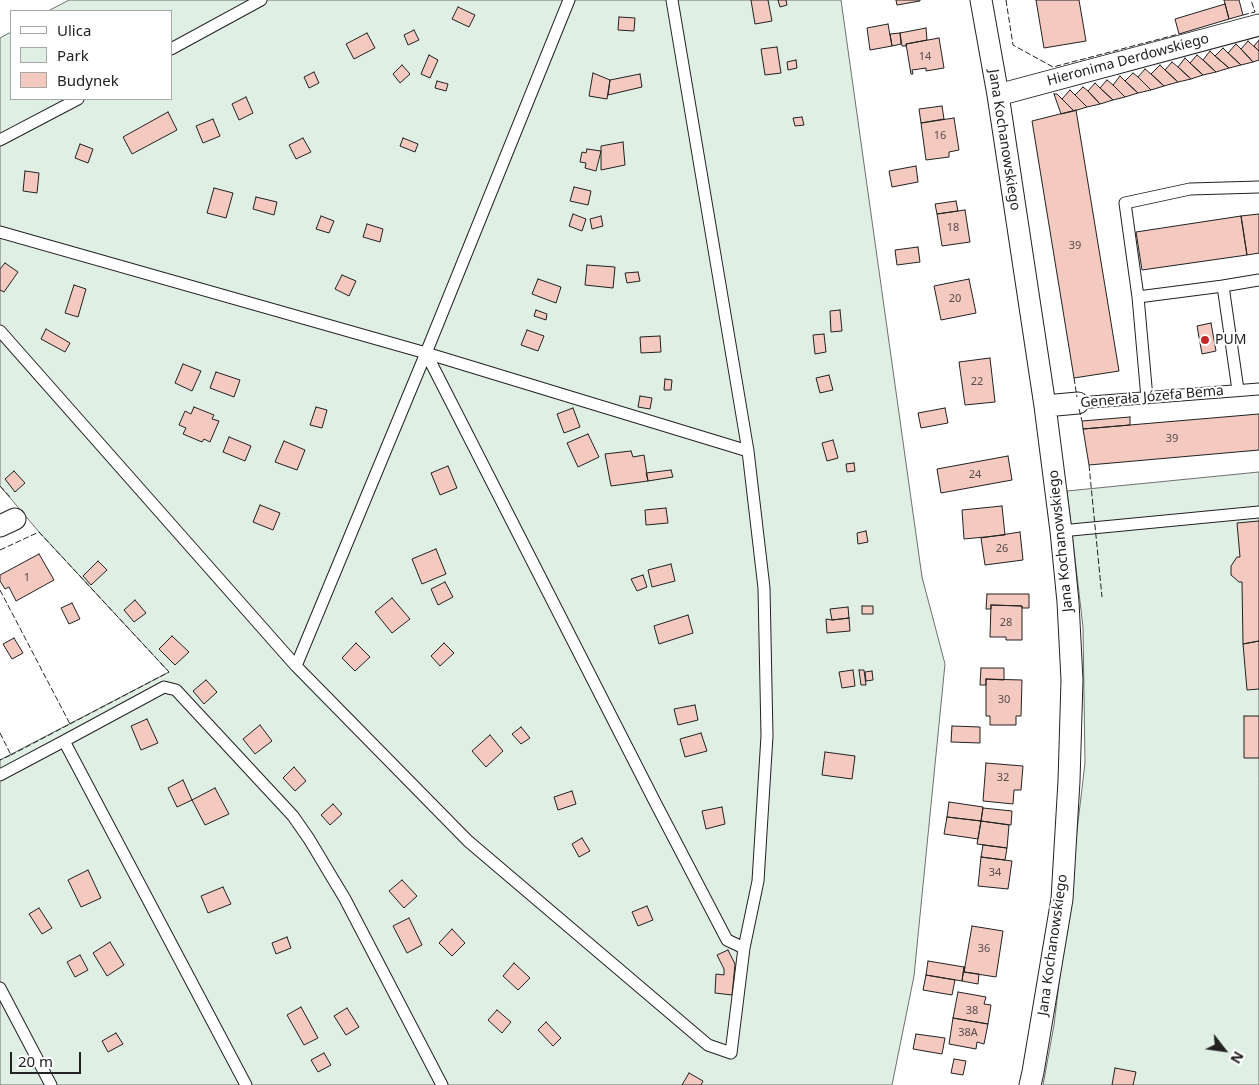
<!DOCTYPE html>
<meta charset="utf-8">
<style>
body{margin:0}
#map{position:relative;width:1259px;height:1085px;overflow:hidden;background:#fff;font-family:"Noto Sans",sans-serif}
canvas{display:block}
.legend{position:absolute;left:10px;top:10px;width:162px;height:90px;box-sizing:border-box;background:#fff;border:1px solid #a7a7a7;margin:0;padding:6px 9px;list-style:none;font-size:15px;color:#222}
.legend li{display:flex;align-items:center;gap:10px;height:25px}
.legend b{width:25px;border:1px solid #a7a7a7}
.north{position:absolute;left:1199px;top:1025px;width:50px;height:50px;-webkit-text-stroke:4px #fff;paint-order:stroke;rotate:120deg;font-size:14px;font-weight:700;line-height:20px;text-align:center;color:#222}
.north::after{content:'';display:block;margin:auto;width:18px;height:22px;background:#222;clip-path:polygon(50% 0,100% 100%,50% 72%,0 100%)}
.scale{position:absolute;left:10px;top:1052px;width:71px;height:22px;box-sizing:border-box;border:2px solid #222;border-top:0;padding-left:6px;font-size:15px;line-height:18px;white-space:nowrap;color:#222;-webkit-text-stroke:4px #fff;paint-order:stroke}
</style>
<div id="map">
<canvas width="1259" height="1085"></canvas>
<ul class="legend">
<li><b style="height:6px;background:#fff"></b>Ulica</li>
<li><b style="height:14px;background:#e0efe3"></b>Park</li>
<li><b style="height:14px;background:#f3c9c0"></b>Budynek</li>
</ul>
<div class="north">N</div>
<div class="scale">20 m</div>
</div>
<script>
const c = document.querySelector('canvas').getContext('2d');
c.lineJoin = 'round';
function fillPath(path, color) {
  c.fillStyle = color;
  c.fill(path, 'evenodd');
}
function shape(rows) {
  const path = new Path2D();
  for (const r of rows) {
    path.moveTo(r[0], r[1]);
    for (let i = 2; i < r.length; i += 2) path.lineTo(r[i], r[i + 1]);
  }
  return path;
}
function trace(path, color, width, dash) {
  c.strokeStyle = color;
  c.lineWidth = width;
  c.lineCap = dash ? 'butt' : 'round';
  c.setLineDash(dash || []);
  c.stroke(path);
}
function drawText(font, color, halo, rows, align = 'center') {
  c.font = font + ' "Noto Sans",sans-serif';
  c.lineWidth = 4;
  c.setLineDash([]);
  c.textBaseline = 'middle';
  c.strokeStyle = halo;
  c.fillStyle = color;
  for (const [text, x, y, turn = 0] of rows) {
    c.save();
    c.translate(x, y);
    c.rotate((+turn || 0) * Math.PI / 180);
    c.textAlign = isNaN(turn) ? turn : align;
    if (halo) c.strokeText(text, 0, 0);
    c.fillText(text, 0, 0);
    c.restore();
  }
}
const green = shape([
 [69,0,841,0,922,577,945,664,914,976,892,1085,0,1085,0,760,169,672,39,532,0,486,0,38,11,32,11,99,171,99,171,11,48,11,69,0],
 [1259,472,1259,1085,1043,1085,1054,1025,1085,763,1083,627,1067,491,1259,472]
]);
fillPath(green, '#e0efe3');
trace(green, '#6f6f6f', 1);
const building = shape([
 [751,0,768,0,772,21,755,24,751,0],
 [778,0,786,0,787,5,780,7,778,0],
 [896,0,920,0,920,1,897,5,896,0],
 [1036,0,1079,0,1086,41,1044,48,1036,0],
 [1224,0,1239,0,1243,15,1229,19,1224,0],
 [1225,4,1229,19,1179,34,1175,19,1225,4],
 [458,7,475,15,469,27,452,19,458,7],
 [619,17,635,18,634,31,618,30,619,17],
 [888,24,892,46,870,50,867,28,888,24],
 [926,28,927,40,906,44,906,46,902,46,900,33,926,28],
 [414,30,419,40,408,45,404,35,414,30],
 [367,33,375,48,354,59,346,44,367,33],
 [900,33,901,44,892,46,890,34,900,33],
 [939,38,944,68,926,71,926,68,912,70,913,74,911,74,906,44,939,38],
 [1259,40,1259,51,1254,46,1259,40],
 [1248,41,1259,51,1259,60,1253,62,1241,49,1248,41],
 [1236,44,1241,49,1253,62,1241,65,1228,53,1236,44],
 [777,47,781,73,765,75,761,49,777,47],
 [1223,48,1228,53,1241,65,1229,68,1215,56,1223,48],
 [1210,51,1215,56,1229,68,1216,72,1203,60,1210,51],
 [429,55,438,60,430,78,421,74,429,55],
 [1197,55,1203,60,1216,72,1203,75,1190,63,1197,55],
 [1185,58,1190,63,1203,75,1191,79,1178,67,1185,58],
 [796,60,797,68,788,70,787,62,796,60],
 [1172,62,1178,67,1191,79,1178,82,1165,70,1172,62],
 [402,65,410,74,400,83,393,74,402,65],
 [1160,65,1165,70,1178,82,1164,86,1151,74,1160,65],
 [1145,69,1151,74,1164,86,1151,90,1138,77,1145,69],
 [314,72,319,83,309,88,304,77,314,72],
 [593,73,610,80,607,99,589,96,593,73],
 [1133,73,1138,77,1151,90,1138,93,1125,81,1133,73],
 [640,74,642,87,608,95,610,80,640,74],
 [1120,76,1125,81,1138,93,1125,97,1113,85,1120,76],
 [1107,80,1113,85,1125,97,1113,100,1100,88,1107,80],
 [437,81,448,84,446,91,435,88,437,81],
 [1095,83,1100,88,1113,100,1100,104,1088,91,1095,83],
 [1083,87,1088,91,1100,104,1087,107,1075,95,1083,87],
 [1070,90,1087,107,1074,111,1062,99,1070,90],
 [1054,94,1057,94,1074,111,1061,114,1054,94],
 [246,97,253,113,239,120,232,104,246,97],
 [942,106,944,119,921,123,919,109,942,106],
 [1076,110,1119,371,1074,378,1032,121,1076,110],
 [168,112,177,130,132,154,123,137,168,112],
 [802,117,804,125,795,126,793,118,802,117],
 [954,118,959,150,949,152,949,157,926,160,921,123,954,118],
 [213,119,220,136,203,143,196,126,213,119],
 [303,138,311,152,296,159,289,145,303,138],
 [403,138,418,144,415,152,400,146,403,138],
 [623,142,625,165,601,170,601,146,623,142],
 [80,144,93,149,88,163,75,158,80,144],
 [587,149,601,151,596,171,585,168,586,163,580,162,582,152,586,153,587,149],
 [916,166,918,182,892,187,889,171,916,166],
 [25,171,39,173,37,193,23,191,25,171],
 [574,187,591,191,588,205,570,201,574,187],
 [214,188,233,193,226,218,207,213,214,188],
 [256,197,277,202,274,215,253,209,256,197],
 [956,201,958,211,937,214,935,204,956,201],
 [965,210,970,242,942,246,937,214,965,210],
 [573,214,586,219,582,231,569,226,573,214],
 [1259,214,1259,253,1247,255,1241,216,1259,214],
 [321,216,334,221,329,233,316,229,321,216],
 [601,216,603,226,592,229,590,219,601,216],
 [1241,216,1247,255,1142,270,1136,232,1241,216],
 [367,224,383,229,380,242,363,237,367,224],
 [918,247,920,262,897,265,895,250,918,247],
 [5,263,18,272,4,292,0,290,0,269,5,263],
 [587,265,615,267,613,288,585,285,587,265],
 [638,272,640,281,627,283,625,273,638,272],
 [342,275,356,281,349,296,335,289,342,275],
 [538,279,561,287,556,303,532,294,538,279],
 [969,279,976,313,941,320,934,286,969,279],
 [74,285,86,289,78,317,65,313,74,285],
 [536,310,547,314,546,320,534,316,536,310],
 [840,310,842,331,831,332,830,311,840,310],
 [1211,323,1216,351,1202,354,1197,326,1211,323],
 [46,329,70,343,65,352,41,339,46,329],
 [527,330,544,336,538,351,521,345,527,330],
 [824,334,826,352,815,354,813,335,824,334],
 [660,336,661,352,641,353,640,337,660,336],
 [990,358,995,402,965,405,959,362,990,358],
 [183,364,201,371,192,391,175,383,183,364],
 [216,372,240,380,234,397,210,388,216,372],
 [829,375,833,390,820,393,816,378,829,375],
 [665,379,672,380,671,390,664,390,665,379],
 [640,396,652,398,650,409,638,407,640,396],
 [194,407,214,415,212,419,219,421,210,442,204,439,202,442,183,434,186,428,179,425,185,411,191,414,194,407],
 [316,407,327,410,322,428,310,425,316,407],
 [573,408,580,427,564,433,557,414,573,408],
 [945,408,948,423,921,428,918,413,945,408],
 [1259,414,1259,450,1089,465,1083,429,1259,414],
 [1130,417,1130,425,1083,429,1082,421,1130,417],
 [588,434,599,457,578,467,567,443,588,434],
 [229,437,251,446,245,461,223,452,229,437],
 [833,440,838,458,827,461,822,443,833,440],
 [284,441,305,450,297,470,275,462,284,441],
 [631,451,633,457,644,455,648,481,611,486,605,454,631,451],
 [1008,456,1012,480,941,493,937,469,1008,456],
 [854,463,855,471,847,472,846,464,854,463],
 [448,466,457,488,440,495,431,473,448,466],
 [671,470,673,477,648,481,646,473,671,470],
 [14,471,25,483,15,492,5,479,14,471],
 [260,505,280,513,273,530,253,522,260,505],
 [1002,506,1005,535,964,539,962,510,1002,506],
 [666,508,668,523,646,525,645,510,666,508],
 [1259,521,1259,641,1243,644,1242,582,1239,582,1231,575,1231,566,1237,557,1240,557,1237,523,1259,521],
 [866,531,868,542,858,544,857,533,866,531],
 [1020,532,1023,560,985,565,981,538,1020,532],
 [436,549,446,574,422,584,412,559,436,549],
 [39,554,54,580,16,601,9,587,5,589,0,581,0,575,39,554],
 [98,561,107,570,91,585,83,576,98,561],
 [671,564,675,581,652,587,648,570,671,564],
 [643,575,647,587,637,591,631,579,643,575],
 [445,582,453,597,438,605,431,589,445,582],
 [987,594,1029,594,1029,608,1022,608,1022,606,991,605,991,609,986,609,987,594],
 [392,598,410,619,392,633,375,612,392,598],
 [135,600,146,613,134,622,124,610,135,600],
 [72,603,80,619,69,624,61,608,72,603],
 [991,605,1022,606,1022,640,1006,640,1006,637,990,637,991,605],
 [862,606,873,606,873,614,862,614,862,606],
 [848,607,849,618,832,620,830,609,848,607],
 [688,615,693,633,659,644,654,626,688,615],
 [849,618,850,631,827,633,826,619,832,620,849,618],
 [172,636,189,652,175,665,159,649,172,636],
 [14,638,23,653,12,659,3,644,14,638],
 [1259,641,1259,689,1247,690,1243,644,1259,641],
 [356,643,370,657,355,671,342,658,356,643],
 [444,643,454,653,440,666,431,656,444,643],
 [981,668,1004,668,1004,680,986,679,986,685,980,685,981,668],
 [853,670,855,686,842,688,839,672,853,670],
 [859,670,864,670,866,685,861,685,859,670],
 [872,671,873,680,866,681,865,672,872,671],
 [986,679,1022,680,1021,716,1016,716,1016,725,990,725,990,716,986,716,986,679],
 [206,680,217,692,204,704,193,691,206,680],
 [695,705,698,720,678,725,674,709,695,705],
 [1244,716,1259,716,1259,758,1244,758,1244,716],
 [147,719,158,743,141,750,131,726,147,719],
 [260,725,272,741,255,754,243,739,260,725],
 [952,726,980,727,980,743,951,742,952,726],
 [521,727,530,738,521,744,512,734,521,727],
 [701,733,707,751,685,757,680,739,701,733],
 [490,735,503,751,486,767,472,751,490,735],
 [825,752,855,756,852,779,822,775,825,752],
 [986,763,1023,766,1021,790,1014,790,1013,804,983,801,986,763],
 [294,767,306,781,295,791,283,778,294,767],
 [183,780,192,800,177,807,168,788,183,780],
 [215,788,229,814,205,825,192,800,215,788],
 [572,791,576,804,558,810,554,797,572,791],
 [949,802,983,807,981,821,947,817,949,802],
 [333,804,342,814,330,825,321,815,333,804],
 [722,807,725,824,706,829,702,811,722,807],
 [983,808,1012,811,1011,825,981,821,983,808],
 [947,817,981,821,978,839,944,834,947,817],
 [981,821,1009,825,1007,848,977,844,981,821],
 [582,838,590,851,579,857,572,844,582,838],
 [983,845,1007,848,1005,860,981,857,983,845],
 [981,857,1012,861,1008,889,978,886,981,857],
 [88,870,101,898,81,907,68,880,88,870],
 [402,880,417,896,404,908,389,891,402,880],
 [223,887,231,904,208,913,201,896,223,887],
 [647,906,653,920,638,926,632,912,647,906],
 [39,908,52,928,42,934,29,914,39,908],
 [409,918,422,945,407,953,393,926,409,918],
 [972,926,1003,931,996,977,964,972,972,926],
 [452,929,465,943,452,956,439,943,452,929],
 [287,937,291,948,276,954,272,943,287,937],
 [110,942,124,965,107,976,93,953,110,942],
 [728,950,735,964,732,995,715,993,716,974,724,975,724,969,717,955,728,950],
 [80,955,88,970,75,977,67,962,80,955],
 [928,961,964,967,962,981,926,975,928,961],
 [514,963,530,978,518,990,503,976,514,963],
 [964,967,965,967,964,972,979,974,978,984,962,981,964,967],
 [926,975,955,980,952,995,923,990,926,975],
 [958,992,986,997,984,1004,991,1005,988,1024,953,1018,958,992],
 [301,1007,318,1038,304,1045,287,1015,301,1007],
 [347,1008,359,1027,346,1035,334,1016,347,1008],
 [497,1010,511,1022,502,1033,488,1020,497,1010],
 [953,1018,988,1024,984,1044,977,1042,976,1049,949,1044,953,1018],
 [546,1022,561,1038,553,1046,538,1030,546,1022],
 [116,1033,123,1044,108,1052,102,1041,116,1033],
 [916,1034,945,1038,942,1054,913,1049,916,1034],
 [324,1053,331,1065,318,1072,311,1060,324,1053],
 [954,1059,966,1061,963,1075,951,1073,954,1059],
 [1115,1068,1136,1072,1133,1085,1112,1085,1115,1068],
 [689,1073,703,1081,701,1085,682,1085,689,1073]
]);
fillPath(building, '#f3c9c0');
trace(building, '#222', 1);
const lane = shape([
 [569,0,426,353,296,666,468,841,708,1045,731,1053,744,948,758,881,767,736,764,588,748,451,672,0],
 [171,49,261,0],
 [0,140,78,99],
 [0,232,426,353],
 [1223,286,1259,280],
 [1138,297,1125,203,1190,189,1259,187],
 [0,331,296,666],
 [1147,398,1138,297,1223,286,1238,390],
 [1078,403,1259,389],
 [1061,531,1259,512],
 [0,775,64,741],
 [744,948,727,940,656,804,426,353,748,451],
 [0,988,51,1085],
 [246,1085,64,741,164,687,176,690,293,816,309,839,345,899,442,1085]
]);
const street = shape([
 [981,0,998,95,1045,406,1061,531,1068,602,1072,680,1069,781,1062,899,1033,1072,1030,1085],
 [998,95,1259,25],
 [1045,406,1078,403],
 [0,526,15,519]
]);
trace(lane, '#222', 13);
trace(street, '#222', 23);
trace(lane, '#fff', 11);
trace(street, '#fff', 21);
trace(shape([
 [1006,0,1013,45,1053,67,1179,34],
 [1243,15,1255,12,1251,0],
 [1074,378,1077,397],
 [1079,409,1082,421],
 [1089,465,1102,597],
 [0,486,10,497],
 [0,550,39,532,169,672,70,724],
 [0,590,70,724,11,755],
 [0,733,11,755,0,760]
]), '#222', 1, [6, 2.5]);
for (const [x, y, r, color] of [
 [1205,340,5,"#c62828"]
]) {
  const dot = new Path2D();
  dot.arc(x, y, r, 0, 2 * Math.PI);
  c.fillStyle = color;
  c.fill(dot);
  trace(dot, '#fff', 2);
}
drawText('11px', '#564c4a', null, [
 ["14",925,57],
 ["16",940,136],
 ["18",953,228],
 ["39",1075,246],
 ["20",955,299],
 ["22",977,382],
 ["39",1172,439],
 ["24",975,475],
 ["26",1002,549],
 ["1",27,578],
 ["28",1006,623],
 ["30",1004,700],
 ["32",1003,778],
 ["34",995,873],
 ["36",984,949],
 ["38",972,1011],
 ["38A",968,1033]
]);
drawText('14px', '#222', '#fff', [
 ["Hieronima Derdowskiego",1128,60,-15],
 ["Jana Kochanowskiego",1004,140,81],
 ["Generała Józefa Bema",1152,397,-5],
 ["Jana Kochanowskiego",1061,541,-96],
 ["Jana Kochanowskiego",1053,945,-82]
]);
drawText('14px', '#222', '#fff', [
 ["PUM",1215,340]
], 'left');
</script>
